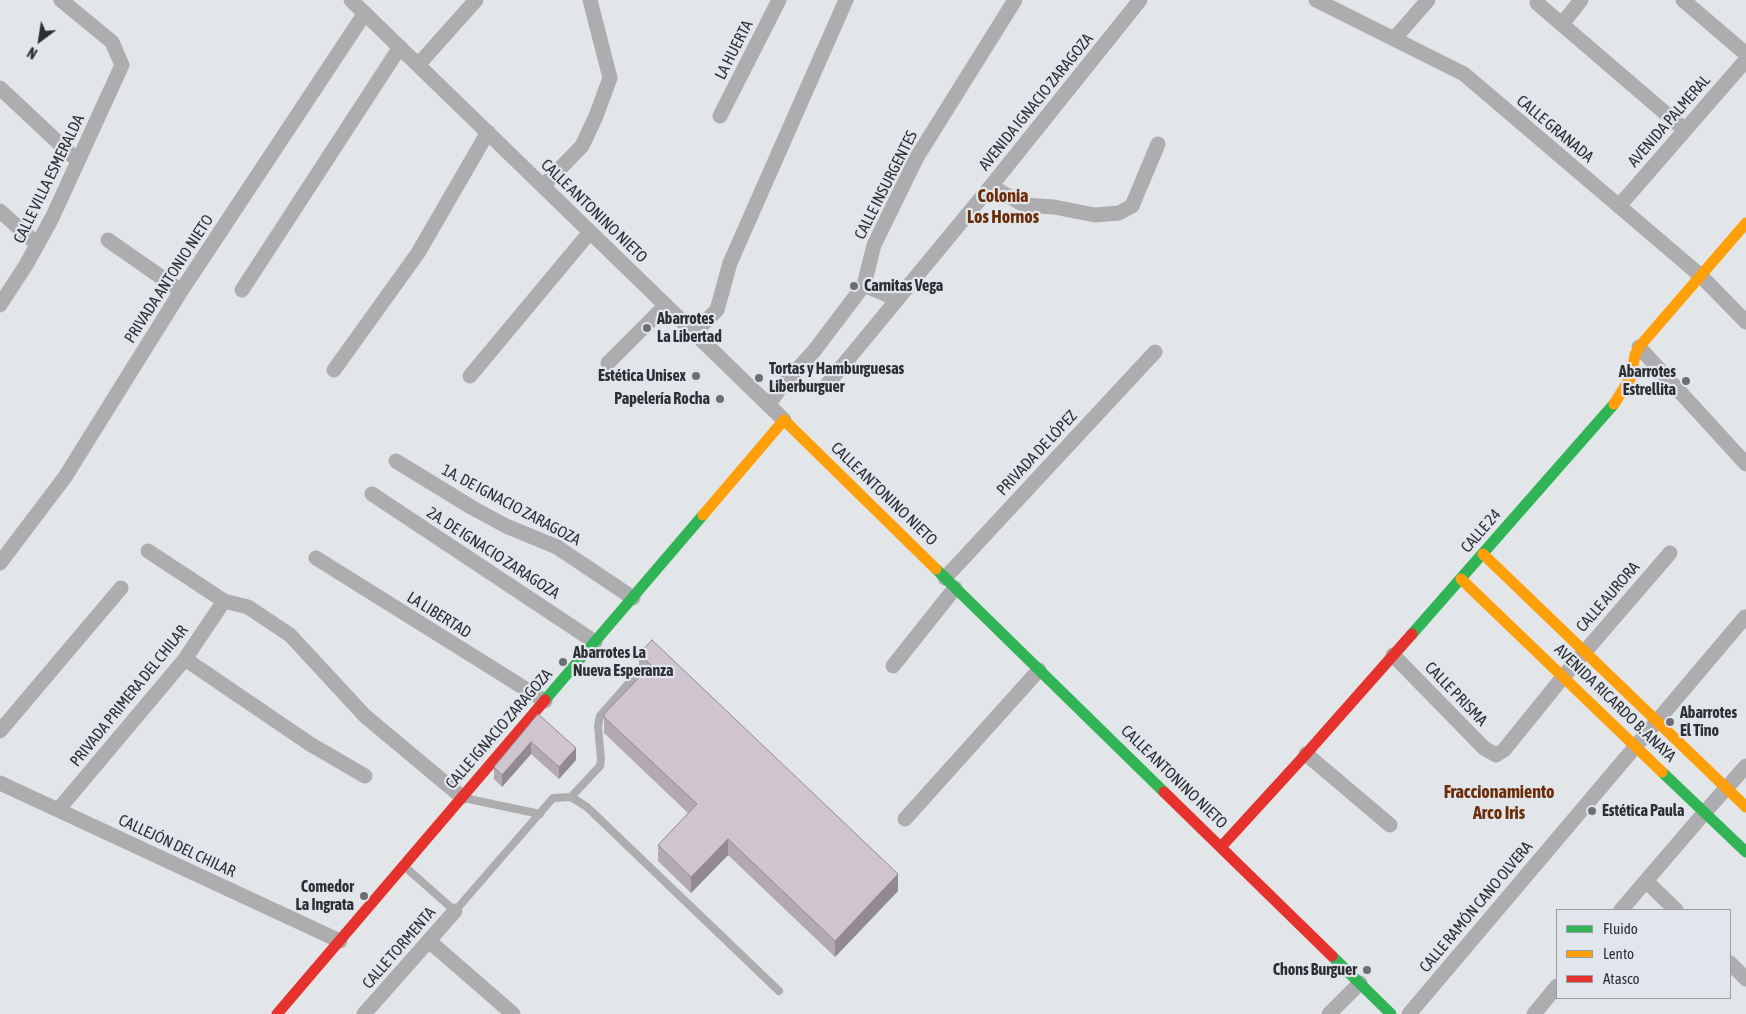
<!DOCTYPE html>
<meta charset="utf-8">
<style>
body{margin:0}
#map{position:relative;width:1746px;height:1014px;overflow:hidden;background:#e3e6e9;font-family:"Asap Condensed",sans-serif}
canvas{display:block}
.legend{position:absolute;left:1556px;top:909px;width:175px;height:90px;box-sizing:border-box;background:#e0e6ec;border:1px solid #989da2;margin:0;padding:6px 9px;list-style:none;font-size:15px;color:#2d2f32}
.legend li{display:flex;align-items:center;gap:10px;height:25px}
.legend b{width:25px;border:1px solid #989da2}
.north{position:absolute;left:15px;top:15px;width:50px;height:50px;-webkit-text-stroke:4px #e0e6ec;paint-order:stroke;rotate:211deg;font-size:14px;font-weight:700;line-height:20px;text-align:center;color:#2d2f32}
.north::after{content:'';display:block;margin:auto;width:18px;height:22px;background:#2d2f32;clip-path:polygon(50% 0,100% 100%,50% 72%,0 100%)}
</style>
<div id="map">
<canvas width="1746" height="1014"></canvas>
<ul class="legend">
<li><b style="height:6px;background:#30b455"></b>Fluido</li>
<li><b style="height:6px;background:#ff9f0a"></b>Lento</li>
<li><b style="height:6px;background:#e5322d"></b>Atasco</li>
</ul>
<div class="north">N</div>
</div>
<script>
const c = document.querySelector('canvas').getContext('2d');
c.lineJoin = 'round';
function shape(rows) {
  const path = new Path2D();
  for (const r of rows) {
    path.moveTo(r[0], r[1]);
    for (let i = 2; i < r.length; i += 2) path.lineTo(r[i], r[i + 1]);
  }
  return path;
}
function trace(path, color, width, dash) {
  c.strokeStyle = color;
  c.lineWidth = width;
  c.lineCap = dash ? 'butt' : 'round';
  c.setLineDash(dash || []);
  c.stroke(path);
}
function fillPath(path, color) {
  c.fillStyle = color;
  c.fill(path, 'evenodd');
}
function drawText(font, color, halo, rows, align = 'center') {
  c.font = font + ' "Asap Condensed",sans-serif';
  c.lineWidth = 4.5;
  c.setLineDash([]);
  c.textBaseline = 'middle';
  c.strokeStyle = halo;
  c.fillStyle = color;
  for (const [text, x, y, turn = 0] of rows) {
    c.save();
    c.translate(x, y);
    c.rotate((+turn || 0) * Math.PI / 180);
    c.textAlign = isNaN(turn) ? turn : align;
    if (halo) c.strokeText(text, 0, 0);
    c.fillText(text, 0, 0);
    c.restore();
  }
}
trace(shape([
 [571,797,600,766,601,759,598,726,600,716,635,676],
 [464,798,540,814],
 [404,866,455,911,553,798,571,797,587,807,779,991]
]), '#adacae', 8);
trace(shape([
 [351,0,784,420],
 [1316,0,1464,74,1701,276,1746,322],
 [1683,0,1746,54],
 [1537,3,1685,130],
 [1562,24,1581,0],
 [1394,39,1428,0],
 [418,65,476,0],
 [0,88,78,161],
 [720,116,779,0],
 [543,186,582,146,596,116,610,78,590,0],
 [991,186,1024,205,1054,207,1095,215,1119,213,1132,206,1158,144],
 [1619,206,1746,60],
 [0,211,37,244],
 [108,240,181,291],
 [864,285,896,299],
 [242,290,400,47],
 [0,305,26,265,52,218,122,65,112,42,61,0],
 [692,331,701,326,717,310,730,263,846,0],
 [1639,347,1746,464],
 [608,363,666,305],
 [334,370,418,253,488,132],
 [470,376,590,232],
 [825,387,991,186,1140,0],
 [768,405,781,387,814,351,864,285,874,245,917,157,1015,0],
 [396,461,471,507,506,526,557,547,633,598],
 [372,494,595,642],
 [148,551,224,601,248,607,290,635,365,716,462,797],
 [316,558,545,701],
 [0,563,65,477,181,291,365,13],
 [945,578,1155,352],
 [1393,655,1484,748,1496,755,1504,750,1563,677,1670,553],
 [185,659,310,744,365,776],
 [893,666,955,588],
 [0,731,121,588],
 [1306,754,1390,825],
 [0,783,340,941],
 [58,810,185,659,224,601],
 [905,819,1039,670],
 [1646,881,1676,910],
 [1621,910,1705,812,1746,766],
 [429,941,513,1014],
 [1730,963,1746,979],
 [364,1014,455,911],
 [1329,1014,1360,983],
 [1409,1014,1745,617],
 [1534,1014,1557,986]
]), '#adacae', 15);
trace(shape([
 [936,569,1164,792],
 [1412,634,1614,404],
 [545,700,703,515],
 [1662,772,1746,852],
 [1332,956,1391,1014]
]), '#30b455', 11);
trace(shape([
 [1614,404,1631,377,1635,355,1639,347,1746,223],
 [703,515,784,420,936,569],
 [1483,554,1746,807],
 [1461,579,1662,772]
]), '#ff9f0a', 11);
trace(shape([
 [1164,792,1332,956],
 [1221,847,1306,754,1412,634],
 [277,1014,545,700]
]), '#e5322d', 11);
fillPath(shape([
 [639,654,898,891,835,957,728,855,691,893,658,861,658,845,688,813,604,733,604,714,642,674,639,671],
 [538,714,576,760,559,779,531,754,502,787,494,779,494,767]
]), '#b3a9b2');
fillPath(shape([
 [531,742,531,754,502,787,502,775],
 [576,748,576,760,559,779,559,767],
 [728,839,728,855,691,893,691,877],
 [898,874,898,891,835,957,835,941]
]), '#928a91');
const building = shape([
 [652,640,898,874,835,941,728,839,691,877,658,845,697,804,604,717,604,714,651,665,639,654,652,640],
 [538,714,576,748,559,767,531,742,502,775,494,767,538,714]
]);
fillPath(building, '#d0c5cf');
trace(building, '#928a91', 1);
for (const [x, y, r, color] of [
 [854,286,5,"#6d6f72"],
 [647,328,5,"#6d6f72"],
 [696,376,5,"#6d6f72"],
 [759,378,5,"#6d6f72"],
 [1686,381,5,"#6d6f72"],
 [720,399,5,"#6d6f72"],
 [563,662,5,"#6d6f72"],
 [1670,722,5,"#6d6f72"],
 [1592,811,5,"#6d6f72"],
 [364,896,5,"#6d6f72"],
 [1367,970,5,"#6d6f72"]
]) {
  const dot = new Path2D();
  dot.arc(x, y, r, 0, 2 * Math.PI);
  c.fillStyle = color;
  c.fill(dot);
  trace(dot, '#e0e6ec', 2);
}
drawText('16px', '#2d2f32', '#e0e6ec', [
 ["LA HUERTA",734,50,-63],
 ["AVENIDA IGNACIO ZARAGOZA",1036,102,-51],
 ["AVENIDA PALMERAL",1669,121,-49],
 ["CALLE GRANADA",1555,129,40],
 ["CALLE VILLA ESMERALDA",49,179,-64],
 ["CALLE INSURGENTES",886,185,-63],
 ["CALLE ANTONINO NIETO",594,211,44],
 ["PRIVADA ANTONIO NIETO",169,279,-57],
 ["PRIVADA DE LÓPEZ",1037,453,-47],
 ["CALLE ANTONINO NIETO",884,494,44],
 ["1A. DE IGNACIO ZARAGOZA",511,505,28],
 ["CALLE 24",1481,531,-49],
 ["2A. DE IGNACIO ZARAGOZA",493,553,33],
 ["CALLE AURORA",1608,597,-49],
 ["LA LIBERTAD",439,615,32],
 ["CALLE PRISMA",1456,694,46],
 ["PRIVADA PRIMERA DEL CHILAR",129,696,-51],
 ["AVENIDA RICARDO B. ANAYA",1615,703,44],
 ["CALLE IGNACIO ZARAGOZA",499,729,-49],
 ["CALLE ANTONINO NIETO",1174,777,44],
 ["CALLEJÓN DEL CHILAR",177,846,25],
 ["CALLE RAMÓN CANO OLVERA",1476,907,-50],
 ["CALLE TORMENTA",399,948,-49]
]);
drawText('bold 16px', '#2d2f32', '#e0e6ec', [
 ["Carnitas Vega",864,286],
 ["Abarrotes",657,319],
 ["La Libertad",657,337],
 ["Tortas y Hamburguesas",769,369],
 ["Liberburguer",769,387],
 ["Abarrotes",1676,372,"right"],
 ["Estrellita",1676,390,"right"],
 ["Estética Unisex",686,376,"right"],
 ["Papelería Rocha",710,399,"right"],
 ["Abarrotes La",573,653],
 ["Nueva Esperanza",573,671],
 ["Abarrotes",1680,713],
 ["El Tino",1680,731],
 ["Estética Paula",1602,811],
 ["Comedor",354,887,"right"],
 ["La Ingrata",354,905,"right"],
 ["Chons Burguer",1357,970,"right"]
], 'left');
drawText('bold 18px', '#6b2c07', '#e0e6ec', [
 ["Colonia",1003,196],
 ["Los Hornos",1003,217],
 ["Fraccionamiento",1499,792],
 ["Arco Iris",1499,813]
]);
</script>
